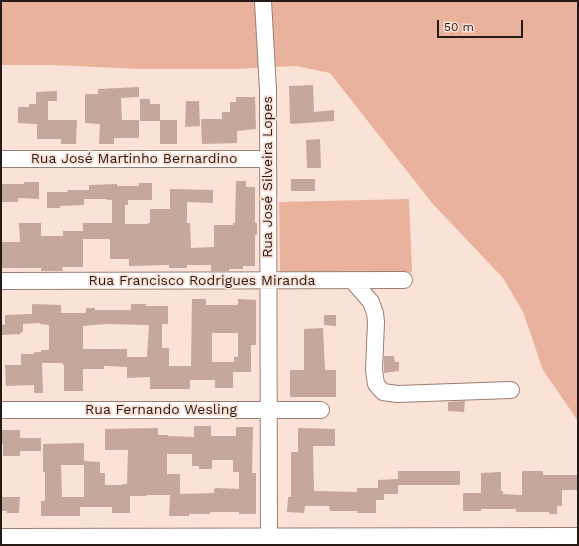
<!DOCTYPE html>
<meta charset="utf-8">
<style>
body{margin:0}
#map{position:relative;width:579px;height:546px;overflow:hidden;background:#fbe2d7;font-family:"Work Sans",sans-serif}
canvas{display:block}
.frame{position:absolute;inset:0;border:2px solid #251a16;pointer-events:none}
.scale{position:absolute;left:437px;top:20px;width:86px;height:18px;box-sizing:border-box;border:2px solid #251a16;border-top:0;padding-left:5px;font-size:12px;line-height:14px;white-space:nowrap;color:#251a16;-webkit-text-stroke:3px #fbe2d7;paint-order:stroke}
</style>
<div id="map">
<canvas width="579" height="546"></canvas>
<div class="frame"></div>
<div class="scale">50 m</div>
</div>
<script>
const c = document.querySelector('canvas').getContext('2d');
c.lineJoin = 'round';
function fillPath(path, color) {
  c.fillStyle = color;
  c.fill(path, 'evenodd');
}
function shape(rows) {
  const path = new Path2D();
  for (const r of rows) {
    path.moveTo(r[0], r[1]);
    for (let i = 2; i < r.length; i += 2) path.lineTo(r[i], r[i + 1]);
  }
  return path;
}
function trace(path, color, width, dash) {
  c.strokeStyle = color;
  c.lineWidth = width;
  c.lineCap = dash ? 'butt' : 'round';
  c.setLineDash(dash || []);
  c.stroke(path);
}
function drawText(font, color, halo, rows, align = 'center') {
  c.font = font + ' "Work Sans",sans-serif';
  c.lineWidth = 4;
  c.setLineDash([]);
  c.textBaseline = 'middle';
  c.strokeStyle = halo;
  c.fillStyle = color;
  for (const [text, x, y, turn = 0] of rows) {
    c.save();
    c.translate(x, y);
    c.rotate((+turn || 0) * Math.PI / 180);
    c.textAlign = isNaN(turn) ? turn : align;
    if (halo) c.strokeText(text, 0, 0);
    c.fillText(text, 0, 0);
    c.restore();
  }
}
fillPath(shape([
 [1,1,578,1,578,421,543,370,523,312,503,278,432,203,330,73,296,66,234,69,140,69,52,65,1,65],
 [409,199,412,272,280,275,279,202]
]), '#e8b29c');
fillPath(shape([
 [313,85,314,112,334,110,334,121,292,124,290,123,289,86],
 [139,87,139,97,121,98,122,120,139,120,139,138,114,138,114,144,99,144,100,124,85,123,85,94,98,94,98,89],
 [57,91,57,101,48,101,48,120,77,120,76,144,61,144,61,139,37,139,37,124,18,123,18,107,29,107,29,104,36,104,36,92],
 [236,97,255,97,256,129,237,131,237,143,202,144,201,119,222,119,222,112,230,112,230,102,236,102],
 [140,99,150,99,150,104,160,104,160,121,140,121],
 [186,101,199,101,200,126,185,127],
 [160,120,177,120,177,144,160,144],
 [320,139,321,168,307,168,306,140],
 [291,179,315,179,315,191,291,191],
 [236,181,246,181,246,187,255,187,255,223,257,223,257,235,255,235,255,266,243,266,243,269,229,269,229,271,211,271,211,265,187,265,187,268,169,268,169,265,129,266,129,259,110,259,110,239,83,239,83,223,112,223,112,200,107,200,107,199,84,199,84,205,60,206,60,208,47,208,47,192,68,192,67,190,89,190,89,185,117,184,117,186,139,186,139,183,152,183,152,200,128,200,128,205,125,205,125,224,148,224,148,223,150,223,150,209,170,209,170,189,213,190,213,203,187,202,187,223,190,223,191,248,214,247,214,225,233,225,233,223,235,223],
 [24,182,39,182,39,199,18,198,18,202,1,202,1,184,24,184],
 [19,223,41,223,41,236,63,236,63,231,83,231,83,267,62,267,63,271,41,271,41,268,2,268,1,242,20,242],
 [192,299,206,299,206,305,238,305,238,299,256,300,256,345,251,345,251,372,233,372,233,388,215,388,215,380,190,380,190,389,150,389,150,377,127,378,127,367,104,366,104,369,83,369,83,391,64,391,64,365,63,365,63,363,42,363,43,393,34,393,34,385,6,386,5,365,21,365,21,354,34,354,34,352,41,352,41,350,49,350,49,325,40,324,40,323,23,324,23,332,21,332,21,334,1,335,1,324,5,325,5,315,32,314,32,304,61,305,61,313,86,313,86,308,95,308,95,310,131,310,131,304,146,304,146,306,168,306,168,324,162,324,162,348,169,348,169,366,191,366],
 [106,324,149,325,147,357,127,357,127,349,83,349,83,326],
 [212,333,238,333,238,357,234,357,234,362,212,362],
 [324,315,336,315,336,326,324,325],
 [323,328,325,370,336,370,336,397,290,397,290,370,304,370,304,329],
 [384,356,394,356,395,362,399,362,399,371,384,373],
 [465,401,464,412,448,411,448,402],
 [194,426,211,426,211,436,236,436,236,427,253,427,252,473,256,473,256,514,239,514,239,512,210,512,210,514,189,514,189,516,169,516,170,495,147,495,147,496,130,496,130,513,112,513,112,507,80,507,80,516,41,516,41,501,45,501,45,472,43,472,43,444,84,443,84,461,100,462,100,473,105,473,105,485,123,485,123,484,127,484,128,450,105,450,105,429,158,428,158,435,168,435,168,436,194,437],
 [167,454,192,454,192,466,199,466,199,469,212,469,212,460,233,460,233,472,239,472,239,489,216,488,214,489,214,493,180,494,180,474,167,474],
 [84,461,84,497,62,497,61,465,84,465],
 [298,428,335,429,335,446,313,446,314,491,357,492,357,488,378,488,378,480,398,479,398,471,460,471,460,485,398,485,398,494,384,494,384,500,376,500,376,513,357,513,357,511,330,511,329,506,305,506,304,513,287,512,288,497,291,497,291,452,298,452],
 [1,430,20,430,20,438,41,438,41,451,20,451,20,456,3,456,3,444,1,444],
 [522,471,543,471,543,475,578,475,578,490,562,490,562,506,557,506,557,514,549,514,549,512,516,512,516,509,481,509,481,511,463,511,463,493,481,493,481,473,501,472,501,491,503,491,503,494,522,495],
 [1,497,20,497,19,513,7,513,7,511,1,511]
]), '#c5a79b');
const minor = shape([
 [263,1,268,90,269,545],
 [1,159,268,159],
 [352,280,371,302,375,313,376,322,374,370,376,384,383,392,397,394,511,390],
 [1,281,404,280],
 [1,410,321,410],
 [1,537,578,536]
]);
trace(minor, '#9a7e72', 18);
trace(minor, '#fff', 16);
drawText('14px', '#251a16', '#fbe2d7', [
 ["Rua José Martinho Bernardino",134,159],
 ["Rua José Silveira Lopes",268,177,-90],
 ["Rua Francisco Rodrigues Miranda",202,281],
 ["Rua Fernando Wesling",161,410]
]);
</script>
